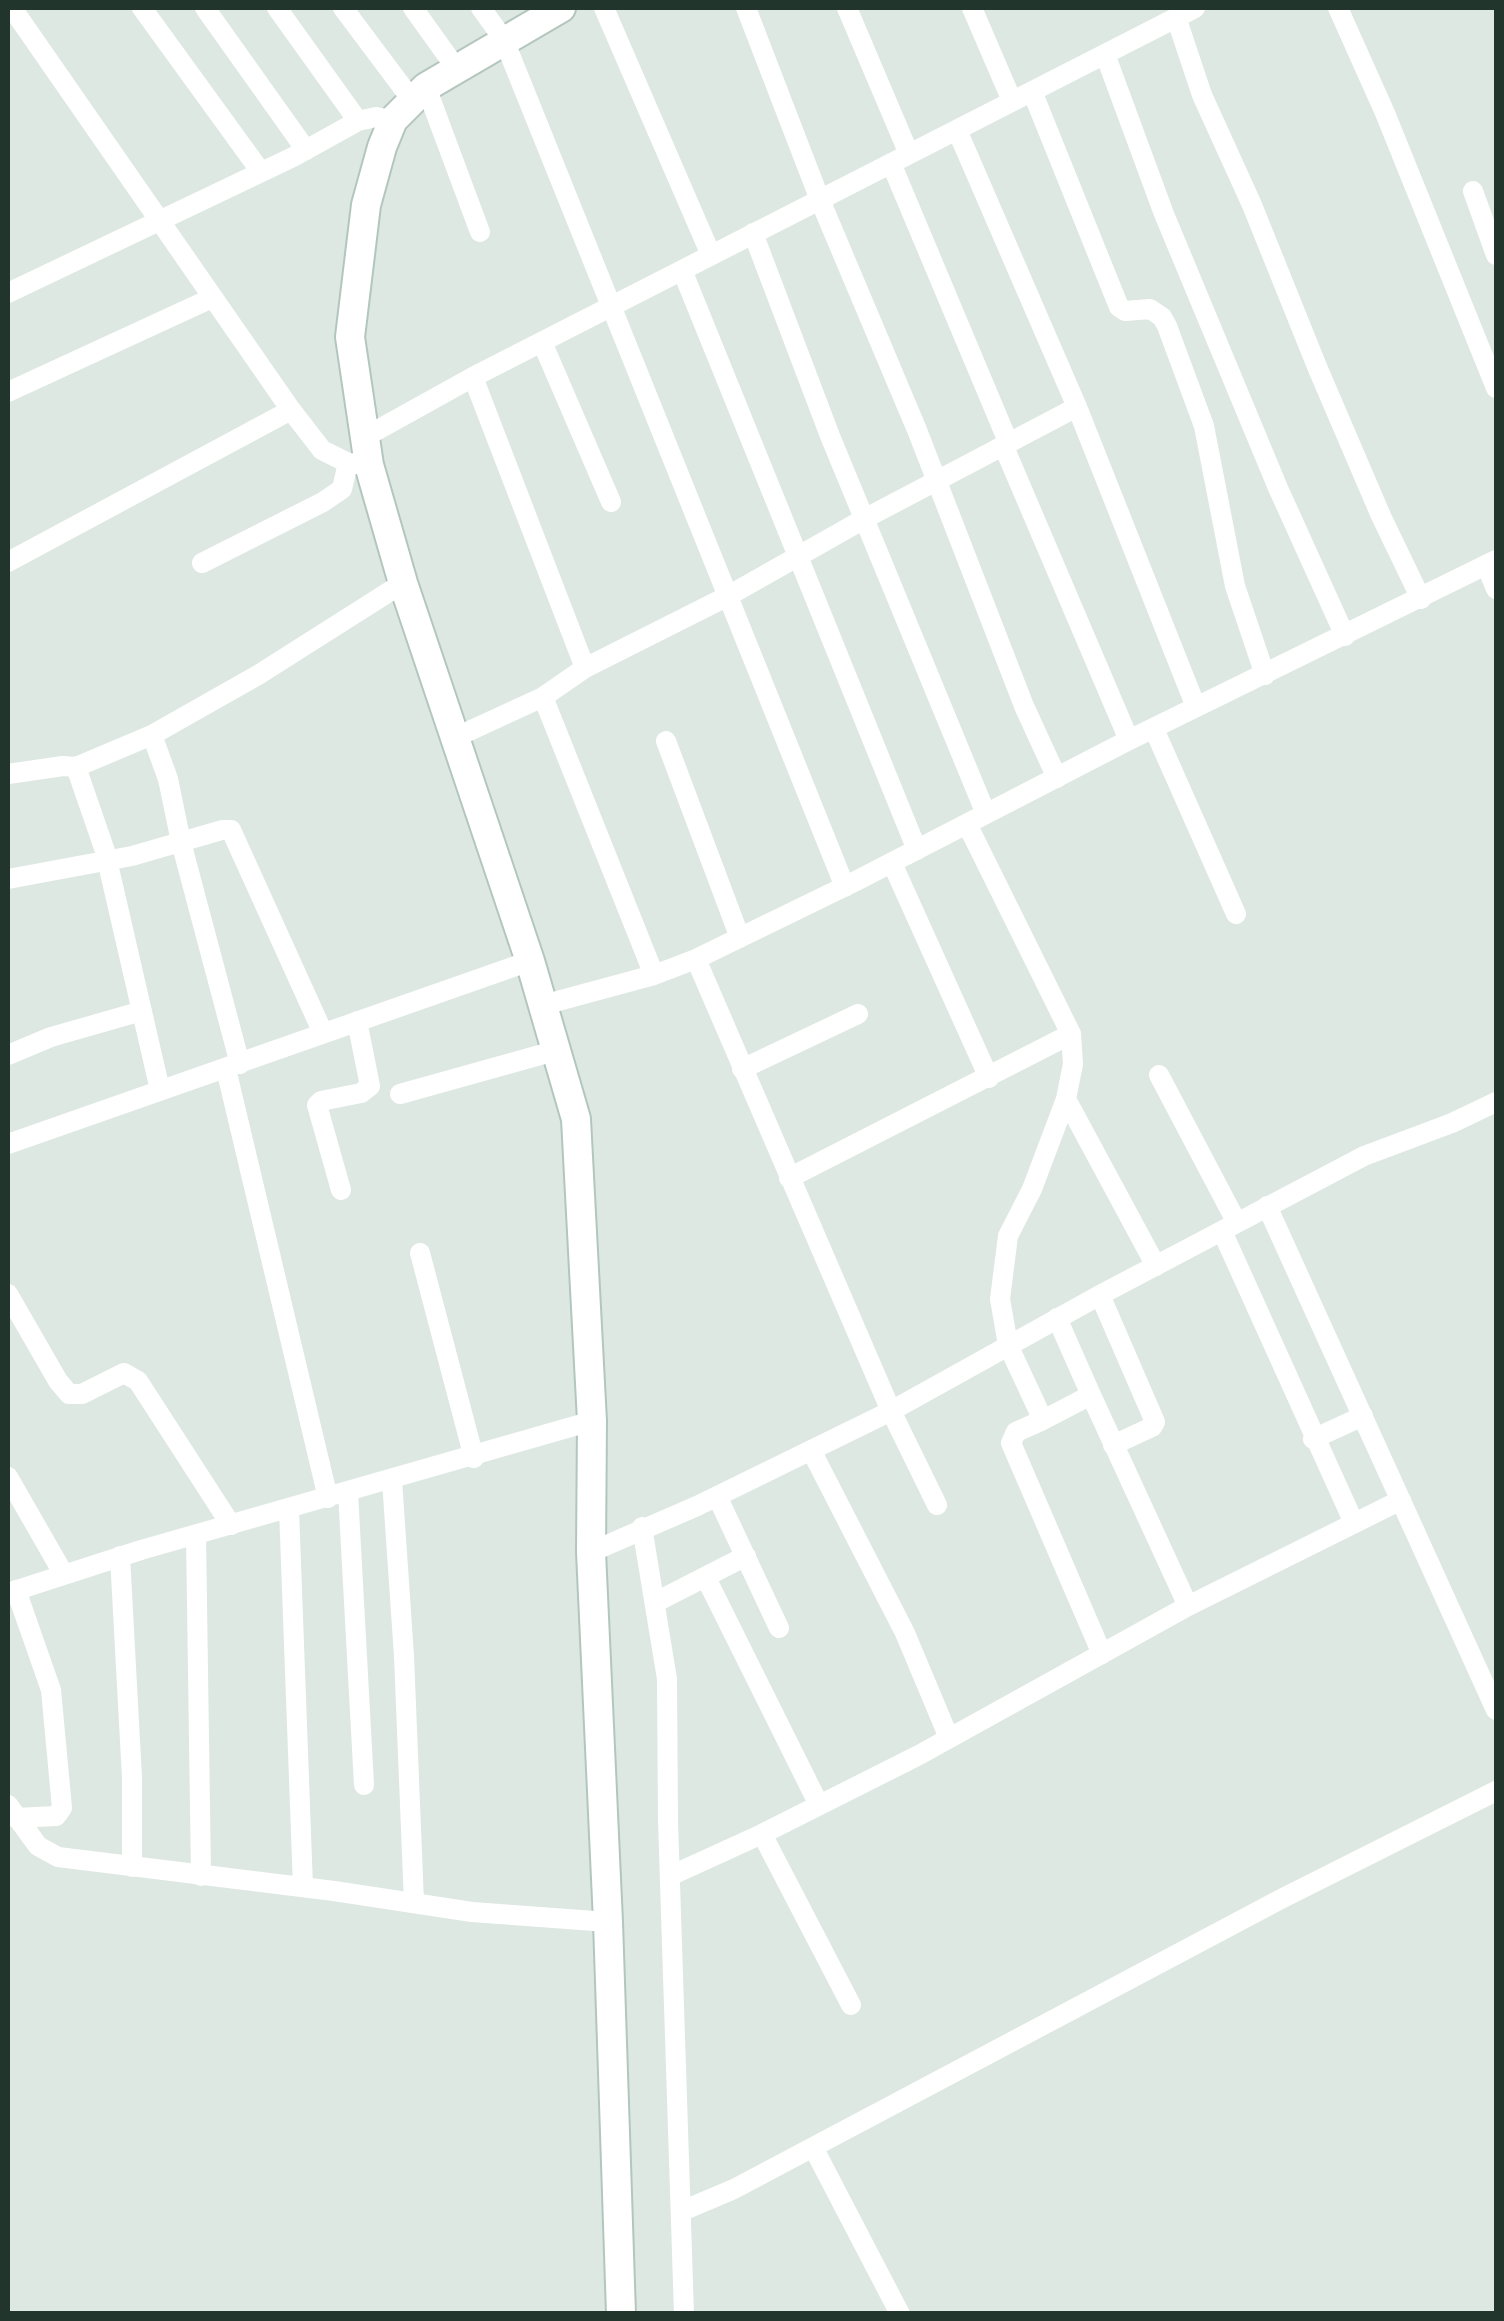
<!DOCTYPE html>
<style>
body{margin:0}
#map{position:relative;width:1504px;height:2321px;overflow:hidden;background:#dee8e2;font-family:"DM Sans",sans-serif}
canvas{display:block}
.frame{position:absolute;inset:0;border:10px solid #21352d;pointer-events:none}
</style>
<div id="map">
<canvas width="1504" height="2321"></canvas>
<div class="frame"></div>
</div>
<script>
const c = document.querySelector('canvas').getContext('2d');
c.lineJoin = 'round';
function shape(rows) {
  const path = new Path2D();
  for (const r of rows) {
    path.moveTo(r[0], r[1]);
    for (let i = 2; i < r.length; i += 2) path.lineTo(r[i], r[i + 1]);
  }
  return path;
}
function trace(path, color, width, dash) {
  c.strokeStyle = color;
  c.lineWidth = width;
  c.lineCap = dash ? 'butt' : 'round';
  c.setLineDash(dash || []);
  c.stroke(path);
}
const secondary = shape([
 [561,8,426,87,393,120,382,147,366,205,350,337,369,465,403,583,530,961,576,1119,592,1421,591,1552,608,1922,621,2314]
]);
trace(secondary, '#b3c6bd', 32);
trace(shape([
 [12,8,291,410],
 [142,8,261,172],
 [205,8,306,150],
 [277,8,358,121],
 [343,8,412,100],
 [413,8,456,68],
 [481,8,504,40,845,887],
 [604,8,711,255],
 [746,8,820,200,917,430,1024,706,1057,778],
 [847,8,909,154],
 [972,8,1012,101],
 [1338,8,1385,113,1496,388],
 [1176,17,1202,95,1252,205,1318,369,1381,516,1421,599],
 [1105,54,1164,214,1278,488,1345,636],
 [426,87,480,232],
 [1032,91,1119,307,1125,311,1150,309,1162,317,1167,326,1204,426,1235,586,1265,675],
 [891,163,1009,444],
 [1473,191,1496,255],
 [753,233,830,436,986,814],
 [682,270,917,850],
 [8,293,293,157,358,121,376,117,393,120],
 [542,342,611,502],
 [473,377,585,668,728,596,864,519,1077,407,957,130],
 [8,392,212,298],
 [1077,407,1196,707],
 [363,438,473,377,1195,8],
 [1004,447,1129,740],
 [8,562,291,410,322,450,348,463,369,465],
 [202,563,323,502,342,489,348,463],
 [1486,565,1496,589],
 [543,697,654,975],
 [1154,729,1236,914],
 [152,735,168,779,181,842,240,1064],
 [454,738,543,697,585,668],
 [666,741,740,938],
 [76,767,105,851,160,1090],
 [8,774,63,766,76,767,152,735,258,675,403,583],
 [967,824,1071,1034],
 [892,863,989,1078],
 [8,879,132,856,222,830,231,830,323,1033],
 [696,959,891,1411,937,1505],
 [543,1005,654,975,696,959,854,882,1129,740,1496,560],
 [8,1055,51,1037,142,1011],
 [226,1069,328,1498],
 [742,1069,858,1014],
 [1159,1075,1237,1223],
 [400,1094,558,1050],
 [1066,1099,1156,1266],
 [8,1144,530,961],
 [789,1178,1071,1034,1073,1064,1066,1099,1032,1189,1008,1236,1000,1299,1008,1345,1043,1420,1091,1395,1188,1606,1401,1500],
 [341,1190,317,1105,321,1101,361,1093,370,1086,357,1021],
 [1267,1206,1496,1710],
 [1222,1231,1354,1523],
 [420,1253,474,1458],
 [8,1294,58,1381,69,1394,82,1394,124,1373,138,1381,231,1525],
 [1100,1295,1155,1422,1152,1427,1113,1445],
 [1057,1318,1091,1395],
 [1043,1420,1016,1432,1011,1443,1102,1654],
 [1313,1439,1363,1416],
 [811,1450,905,1633,949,1738],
 [8,1477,63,1573],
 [392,1480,404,1656,414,1903],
 [348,1492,364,1785],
 [717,1496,779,1628],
 [289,1509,303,1887],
 [642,1527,667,1679,668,1821,684,2314],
 [196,1535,201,1876],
 [591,1552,697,1506,891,1411,1100,1295,1364,1156,1452,1123,1496,1102],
 [120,1556,132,1778,132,1867],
 [706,1578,819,1805],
 [16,1590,51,1690,62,1808,56,1816,16,1818],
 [8,1593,141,1550,592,1421],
 [656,1602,746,1556],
 [8,1805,38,1846,58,1857,334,1891,472,1912,608,1922],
 [762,1834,851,2005],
 [670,1876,762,1834,919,1755,1188,1606],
 [813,2147,900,2314],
 [682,2211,734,2189,1281,1899,1496,1791]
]), '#fff', 20);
trace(secondary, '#fff', 28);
</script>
